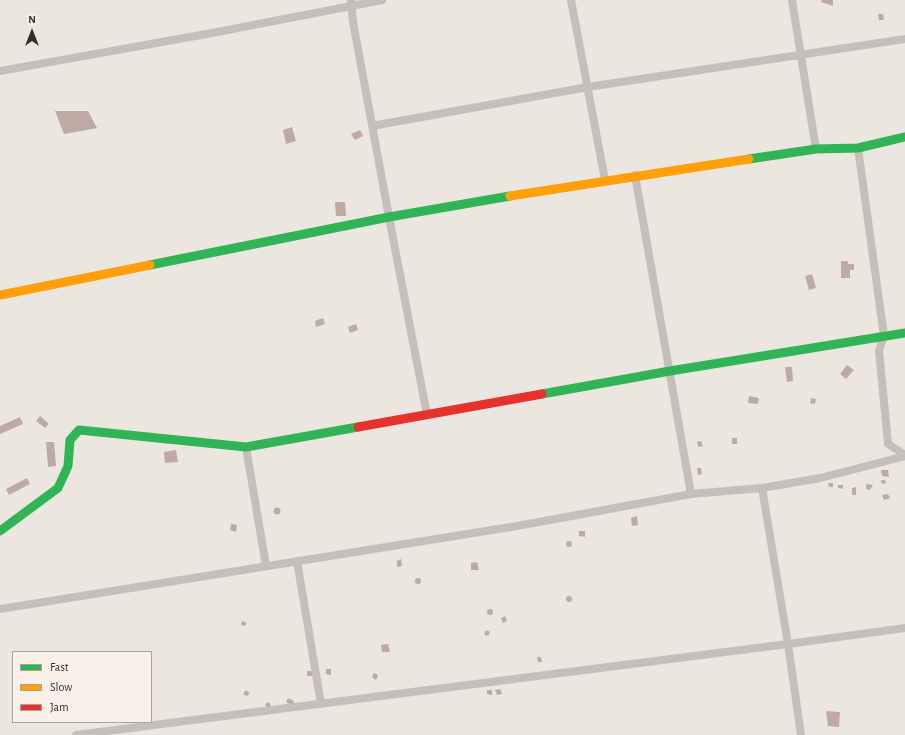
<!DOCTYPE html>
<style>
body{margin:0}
#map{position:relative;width:905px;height:735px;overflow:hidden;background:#ece6e1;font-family:"Alegreya Sans",sans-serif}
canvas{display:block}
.legend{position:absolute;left:12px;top:651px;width:140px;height:72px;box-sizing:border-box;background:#f9f0e8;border:1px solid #aba29b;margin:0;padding:5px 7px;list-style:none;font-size:12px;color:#362c28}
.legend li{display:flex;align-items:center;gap:8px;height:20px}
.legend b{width:20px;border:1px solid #aba29b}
.north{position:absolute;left:12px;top:12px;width:40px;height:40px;-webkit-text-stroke:3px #f9f0e8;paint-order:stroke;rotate:0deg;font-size:11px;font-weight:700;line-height:16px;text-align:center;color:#362c28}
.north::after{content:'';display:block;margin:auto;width:14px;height:18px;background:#362c28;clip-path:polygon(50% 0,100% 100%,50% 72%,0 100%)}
</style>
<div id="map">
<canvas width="905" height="735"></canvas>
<ul class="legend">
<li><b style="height:5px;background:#30b455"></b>Fast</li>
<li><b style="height:5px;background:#ff9f0a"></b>Slow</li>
<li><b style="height:5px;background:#e5322d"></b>Jam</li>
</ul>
<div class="north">N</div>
</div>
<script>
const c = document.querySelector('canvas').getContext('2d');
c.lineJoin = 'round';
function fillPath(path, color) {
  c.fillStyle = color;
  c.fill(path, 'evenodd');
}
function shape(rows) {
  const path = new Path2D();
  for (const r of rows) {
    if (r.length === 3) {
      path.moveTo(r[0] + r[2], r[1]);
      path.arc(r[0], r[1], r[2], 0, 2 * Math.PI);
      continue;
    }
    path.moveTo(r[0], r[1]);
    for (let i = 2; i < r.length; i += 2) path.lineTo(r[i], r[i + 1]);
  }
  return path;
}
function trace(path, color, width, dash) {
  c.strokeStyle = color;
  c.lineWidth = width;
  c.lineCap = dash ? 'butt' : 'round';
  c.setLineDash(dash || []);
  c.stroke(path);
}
fillPath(shape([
 [822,0,833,0,833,6,821,2],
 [878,14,883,14,884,20,879,20],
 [55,111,88,111,97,128,64,134],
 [292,127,296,141,286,144,283,130],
 [360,130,363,136,355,140,351,134],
 [335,202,345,202,346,216,336,216],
 [841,261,848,261,848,264,854,264,854,270,850,270,850,278,841,278],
 [812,274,816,288,809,290,805,276],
 [323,318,325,324,316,327,315,321],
 [356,324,358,330,350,333,348,327],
 [847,365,854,370,846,379,840,374],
 [785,367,792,367,793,381,787,382],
 [749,396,759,398,758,404,748,403],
 [811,398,816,399,815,404,810,403],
 [40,416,49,424,45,428,36,421],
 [20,417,23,424,0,434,0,426],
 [732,438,737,438,737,444,732,444],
 [701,441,703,446,698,447,697,442],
 [46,442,54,442,56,466,48,467],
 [176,450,178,462,165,463,164,452],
 [697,468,701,468,702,474,698,475],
 [881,470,888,470,889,477,882,476],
 [27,478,30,484,9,495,6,489],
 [881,480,885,480,886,483,882,484],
 [828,483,833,483,833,487,829,487],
 [866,484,873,485,870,490,866,489],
 [838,485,843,485,843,489,838,488],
 [856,487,856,495,852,495,852,488],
 [888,494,890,498,884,500,882,495],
 [277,511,3.5],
 [637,516,638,525,632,526,631,518],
 [231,524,237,525,236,532,230,530],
 [579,531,585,531,585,537,579,536],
 [569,544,3],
 [401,559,402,566,397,567,397,561],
 [477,562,479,570,471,570,471,563],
 [418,581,3],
 [569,599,3],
 [490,612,3],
 [505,616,507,621,503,623,501,618],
 [242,621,247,623,245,626,241,625],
 [487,633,2.5],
 [388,644,390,652,382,652,381,645],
 [537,657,541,657,542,662,538,662],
 [326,669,331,669,331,675,326,674],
 [307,671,312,671,313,676,307,676],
 [374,673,378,675,376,680,372,677],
 [500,689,502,694,497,695,495,690],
 [246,690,250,693,247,696,243,694],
 [487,690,492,690,492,695,487,694],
 [288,698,294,701,293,706,286,702],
 [268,705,2.5],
 [826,711,840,712,839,727,828,726]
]), '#bfaaa3');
trace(shape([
 [351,0,353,22,389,217,427,415],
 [571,0,605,180],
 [792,0,816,149],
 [0,71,212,33,382,0],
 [372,126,588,87,905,39],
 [858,148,884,336,879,350,888,444,905,455],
 [635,175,691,494],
 [246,447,266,566],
 [762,488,788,644,801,735],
 [297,561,321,704],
 [0,609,517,526,691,494,762,488,820,478,905,456],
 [76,735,788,644,905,628]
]), '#c5beba', 8);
trace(shape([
 [749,159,816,149,858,148,905,137],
 [150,265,389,217,510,196],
 [542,394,670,371,905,333],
 [0,531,58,488,68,466,70,440,79,430,246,447,358,427]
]), '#30b455', 9);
trace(shape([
 [510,196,749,159],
 [0,295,150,265]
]), '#ff9f0a', 9);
trace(shape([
 [358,427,542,394]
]), '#e5322d', 9);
</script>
